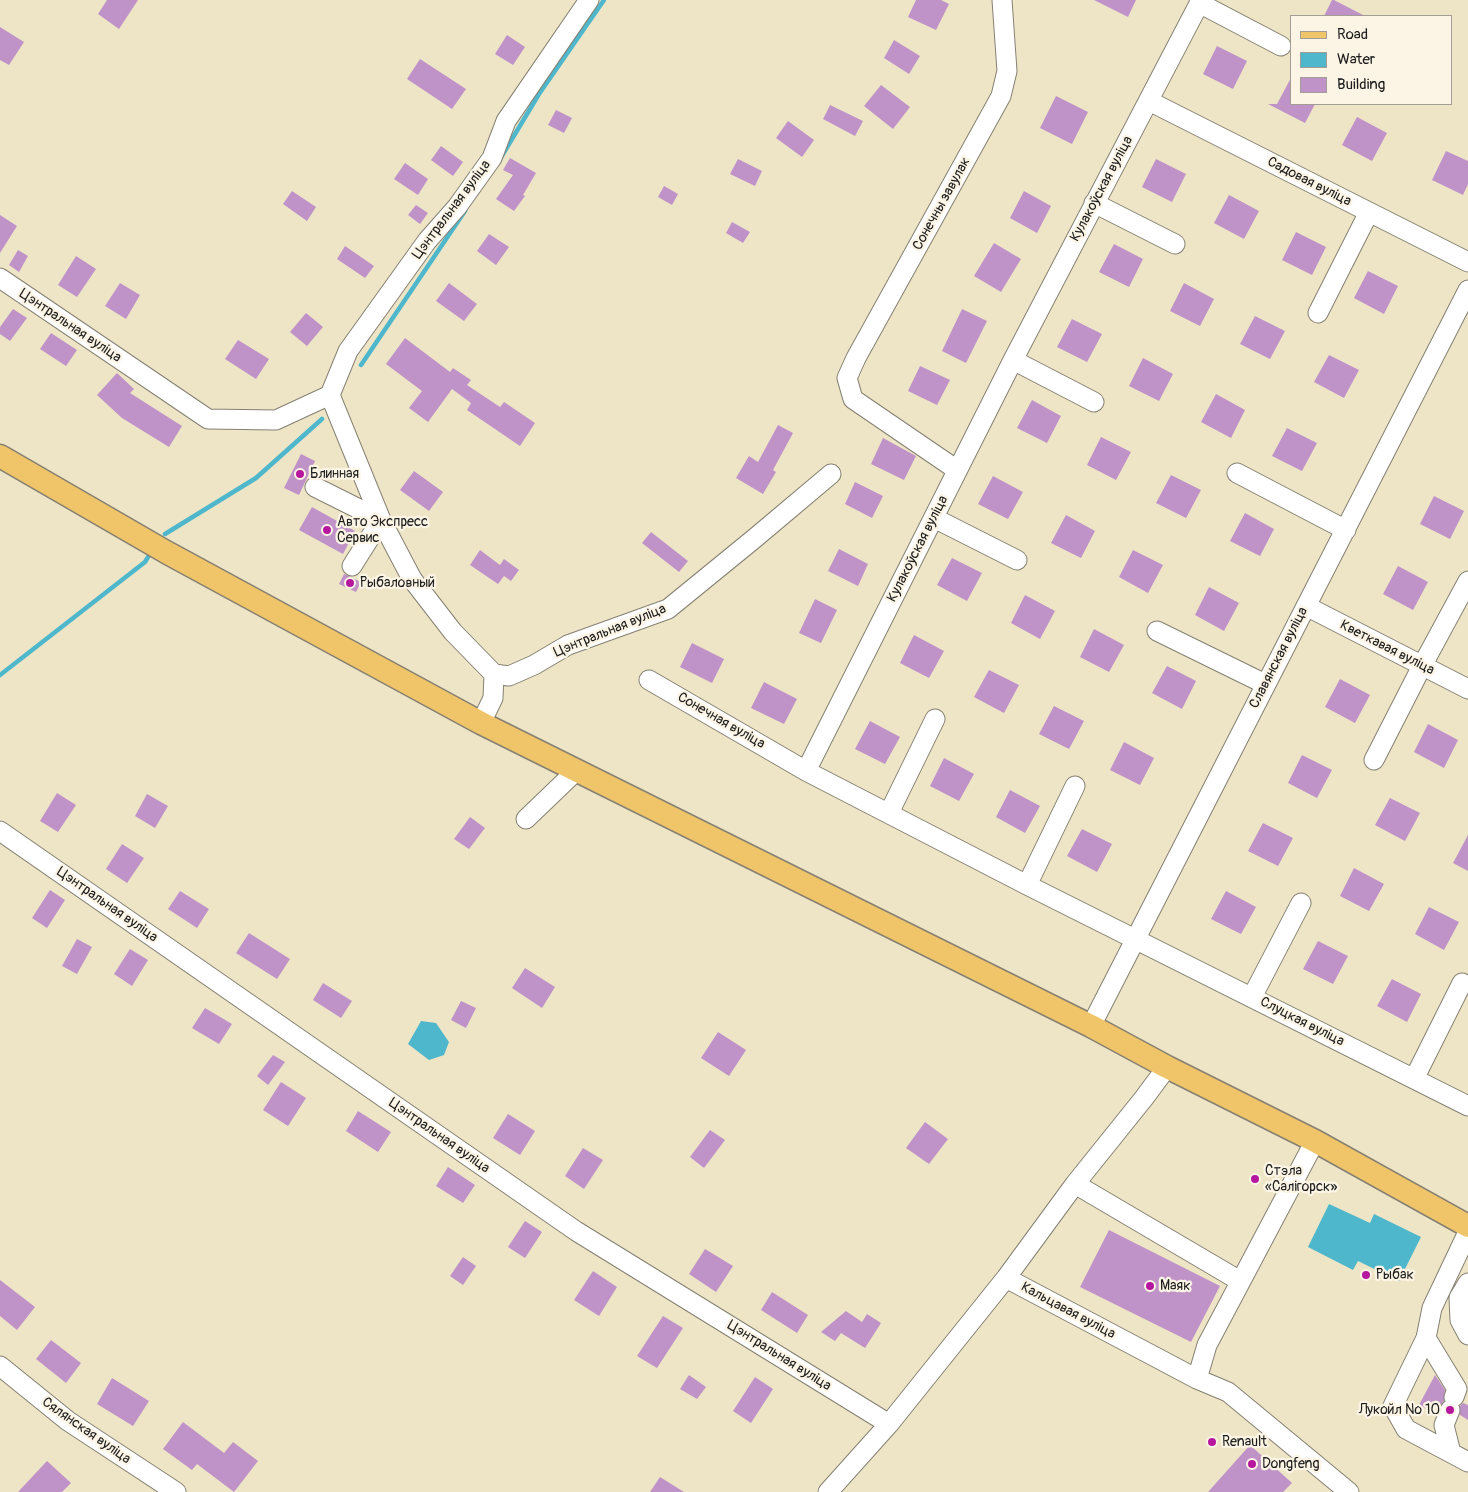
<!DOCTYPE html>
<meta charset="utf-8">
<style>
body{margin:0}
#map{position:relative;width:1468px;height:1492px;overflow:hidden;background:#eee5c7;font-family:Pangolin,sans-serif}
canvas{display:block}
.legend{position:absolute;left:1290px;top:15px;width:162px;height:90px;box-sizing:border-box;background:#fcf5e5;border:1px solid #a29e95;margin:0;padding:6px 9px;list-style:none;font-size:15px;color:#1c1c1c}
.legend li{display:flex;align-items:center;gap:10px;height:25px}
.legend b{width:25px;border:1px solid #a29e95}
</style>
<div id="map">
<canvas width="1468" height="1492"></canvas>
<ul class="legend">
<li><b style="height:6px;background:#f0c469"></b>Road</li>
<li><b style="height:14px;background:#4eb7cb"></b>Water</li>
<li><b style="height:14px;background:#bf93c7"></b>Building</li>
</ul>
</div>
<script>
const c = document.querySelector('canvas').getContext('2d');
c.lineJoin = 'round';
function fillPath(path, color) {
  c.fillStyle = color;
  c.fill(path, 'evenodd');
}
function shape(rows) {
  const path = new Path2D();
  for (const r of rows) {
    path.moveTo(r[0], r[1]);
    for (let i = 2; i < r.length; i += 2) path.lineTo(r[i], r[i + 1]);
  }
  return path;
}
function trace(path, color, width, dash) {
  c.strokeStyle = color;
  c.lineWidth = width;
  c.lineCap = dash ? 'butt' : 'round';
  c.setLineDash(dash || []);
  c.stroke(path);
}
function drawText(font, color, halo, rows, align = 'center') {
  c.font = font + ' Pangolin,sans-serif';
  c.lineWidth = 4.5;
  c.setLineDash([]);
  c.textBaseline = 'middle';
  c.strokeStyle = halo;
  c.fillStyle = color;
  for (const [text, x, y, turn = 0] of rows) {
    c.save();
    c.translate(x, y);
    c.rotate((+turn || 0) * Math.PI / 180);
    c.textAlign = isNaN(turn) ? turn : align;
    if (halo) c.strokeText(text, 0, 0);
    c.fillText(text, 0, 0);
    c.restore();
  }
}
fillPath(shape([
 [421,1021,436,1023,449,1042,444,1055,429,1060,408,1044],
 [1329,1204,1370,1223,1374,1214,1421,1237,1399,1281,1358,1261,1353,1270,1308,1247]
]), '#4eb7cb');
trace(shape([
 [500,159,539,94,604,0],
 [361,365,465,211],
 [165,534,256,478,322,419],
 [0,675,145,562,148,557]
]), '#4eb7cb', 4.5);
fillPath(shape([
 [107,0,138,0,119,29,98,14],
 [916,0,941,0,949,4,936,30,908,17],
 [1094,0,1136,0,1128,17],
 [1332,0,1334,0,1365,16,1324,16],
 [0,27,24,42,9,65,0,60],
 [507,35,525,47,513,65,495,54],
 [894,40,920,56,909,74,884,58],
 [1217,46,1247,61,1233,89,1203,74],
 [420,59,466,89,452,109,407,79],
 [1292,76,1292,104,1315,104,1305,123,1268,104,1277,104],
 [881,85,910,107,893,129,864,106],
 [1056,96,1088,112,1072,144,1040,128],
 [830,105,863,121,855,136,823,119],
 [556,110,572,118,564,133,548,125],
 [1357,117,1387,133,1372,161,1342,145],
 [788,121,814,140,802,157,776,138],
 [441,146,463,162,453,176,431,160],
 [1446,151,1468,161,1468,184,1463,195,1432,180],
 [510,158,536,173,523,195,525,196,514,211,496,199,513,175,503,170],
 [738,159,762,171,755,186,730,174],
 [1156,159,1186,174,1172,202,1142,187],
 [405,163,428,179,418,195,394,179],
 [664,186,678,194,672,205,658,197],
 [292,191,316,207,307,221,283,204],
 [1024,191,1051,206,1037,233,1010,218],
 [1229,195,1259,211,1244,239,1214,223],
 [416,205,428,213,420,224,408,215],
 [0,215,17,226,0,253],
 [732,222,750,232,743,243,726,233],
 [1296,232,1326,247,1312,275,1282,260],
 [489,234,509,247,496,265,477,251],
 [994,243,1021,259,1001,292,974,276],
 [1114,244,1143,259,1129,287,1099,272],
 [345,246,374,266,365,278,337,259],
 [18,250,28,256,19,272,9,265],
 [76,256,96,269,77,297,58,285],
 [1368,271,1398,286,1384,314,1354,298],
 [120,283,140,295,126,319,105,306],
 [449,283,477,304,464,321,436,301],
 [1184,283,1214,299,1200,326,1170,311],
 [13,309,27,318,10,341,0,334,0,327],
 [962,309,987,321,966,363,942,351],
 [306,313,323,327,307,346,290,332],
 [1255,316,1285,331,1270,359,1240,344],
 [1072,319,1102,334,1087,362,1057,347],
 [51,333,77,350,66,366,40,349],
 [405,338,450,372,453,368,471,380,467,385,500,407,504,402,535,423,520,446,467,410,471,403,452,389,428,422,409,408,422,391,386,364],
 [238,340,269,359,256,379,225,359],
 [1329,355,1359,370,1344,398,1314,382],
 [1143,358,1173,374,1159,401,1129,386],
 [920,366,950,380,937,405,908,391],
 [117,373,134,389,130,393,182,426,169,447,122,418,97,395],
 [1216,394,1245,410,1231,438,1201,422],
 [1032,400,1061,416,1047,443,1017,428],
 [778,425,793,433,773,470,776,472,763,494,736,478,749,456,758,462],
 [1287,428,1317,443,1302,471,1272,456],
 [1101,437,1131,452,1116,480,1087,465],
 [883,438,916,456,904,480,871,464],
 [301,454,315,461,299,495,284,488],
 [414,471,443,492,429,511,400,490],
 [1171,475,1201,490,1186,518,1156,503],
 [993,476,1023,492,1008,519,978,504],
 [855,482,883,496,872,518,845,504],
 [1434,496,1464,511,1450,539,1420,524],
 [312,507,355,531,343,554,299,530],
 [1245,513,1274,529,1260,556,1230,541],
 [1066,515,1095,531,1081,558,1051,543],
 [651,532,688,561,679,572,642,543],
 [839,549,868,564,858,586,828,571],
 [480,550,500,565,504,559,519,570,511,581,504,576,498,584,470,565],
 [1133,550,1163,565,1148,593,1119,577],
 [952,558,982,573,967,601,937,585],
 [1398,566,1428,582,1413,610,1383,594],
 [344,574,361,582,356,592,339,584],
 [1209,587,1239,603,1224,631,1195,615],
 [1025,595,1055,611,1040,639,1011,623],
 [815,599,837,610,821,643,799,633],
 [1094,629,1124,645,1109,672,1080,657],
 [914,635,944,651,929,678,900,663],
 [692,643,724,659,712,683,680,667],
 [1167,666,1196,681,1182,709,1152,693],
 [989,670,1019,685,1004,713,974,697],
 [1340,679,1370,695,1355,723,1325,707],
 [764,682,797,699,784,724,751,708],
 [1054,706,1084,721,1069,749,1039,734],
 [870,721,900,737,885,764,855,749],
 [1428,724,1458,740,1444,768,1414,752],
 [1124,742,1154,758,1140,785,1110,770],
 [1302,755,1332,770,1317,798,1288,783],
 [944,758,974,774,959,801,930,786],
 [1010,790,1040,806,1025,833,996,817],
 [57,793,76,805,58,832,40,821],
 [147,794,168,806,155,828,135,816],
 [1390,798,1420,813,1405,841,1375,825],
 [470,817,485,828,469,849,454,839],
 [1263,823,1293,838,1278,866,1248,851],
 [1082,829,1112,844,1097,872,1067,856],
 [1468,835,1468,871,1453,863],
 [122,844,144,858,127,883,106,869],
 [1354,868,1384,884,1369,911,1340,896],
 [50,890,65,900,47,928,32,918],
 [180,891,209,909,197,928,168,909],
 [1226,891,1256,907,1241,934,1211,919],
 [1429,907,1459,922,1444,950,1415,934],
 [249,933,290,959,277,979,236,953],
 [77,939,92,947,77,974,62,966],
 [1318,941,1348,956,1333,984,1303,969],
 [130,949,148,960,132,986,114,974],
 [525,968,555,987,542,1008,512,988],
 [1392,979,1421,994,1407,1022,1377,1006],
 [323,983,352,1001,341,1018,313,1000],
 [461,1001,476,1008,466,1028,451,1020],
 [205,1008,232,1024,219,1044,192,1028],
 [718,1032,746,1050,729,1076,701,1058],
 [273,1055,285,1062,268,1085,257,1076],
 [281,1082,306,1098,288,1126,263,1110],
 [358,1111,391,1132,378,1152,346,1131],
 [508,1114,535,1131,520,1155,493,1138],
 [925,1122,948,1139,929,1164,906,1148],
 [710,1130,725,1140,704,1168,690,1157],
 [583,1148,603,1160,584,1189,565,1176],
 [448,1167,475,1185,463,1203,436,1186],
 [525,1221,542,1232,525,1258,508,1247],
 [1109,1230,1220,1286,1191,1342,1080,1287],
 [705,1249,733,1266,716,1292,689,1274],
 [463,1257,476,1266,463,1285,450,1276],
 [593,1271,617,1287,599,1316,574,1300],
 [0,1280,35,1307,17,1330,0,1316],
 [772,1292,808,1315,797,1333,761,1310],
 [846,1311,862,1322,867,1314,881,1323,865,1348,841,1333,835,1341,821,1332],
 [663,1316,683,1328,657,1368,637,1356],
 [51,1340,81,1363,66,1383,36,1359],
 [689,1375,706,1387,697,1399,680,1389],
 [1435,1375,1445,1390,1444,1401,1440,1405,1438,1403,1432,1412,1419,1405],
 [755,1377,773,1389,751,1423,733,1411],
 [112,1378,149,1401,133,1426,97,1404],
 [1463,1403,1468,1405,1468,1420,1460,1415,1460,1406],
 [183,1422,224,1453,233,1442,258,1461,234,1492,197,1464,192,1470,163,1449],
 [1250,1445,1292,1483,1283,1492,1208,1492],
 [47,1461,71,1483,62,1492,18,1492],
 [660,1477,684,1492,650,1492]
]), '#bf93c7');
const minor = shape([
 [1199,3,1281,46],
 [1149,101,1468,262],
 [1094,203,1175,244],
 [0,278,208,419,276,420,330,395,348,351,427,241,457,207,492,158,506,121,589,0],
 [1318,313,1369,212],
 [1013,360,1094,402],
 [330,395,381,520,412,579,453,632,494,674,509,676,534,665,568,645,668,609,755,538,831,474],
 [957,470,853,399,847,378,856,358,1001,96,1007,71,1002,0],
 [1237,473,1346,530],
 [315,487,381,520,352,566],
 [934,518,1017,560],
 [1306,606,1468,689],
 [1157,631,1265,684],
 [649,680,806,771,1027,885,1468,1106],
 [481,723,493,698,494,674],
 [1374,760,1422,666,1468,581],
 [806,771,1013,360,1201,0],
 [889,813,935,719],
 [526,819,576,771],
 [0,831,576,1231,889,1424],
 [1027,885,1075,786],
 [1252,997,1301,903],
 [1091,1026,1468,290],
 [1414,1079,1462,983],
 [1075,1184,1240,1281],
 [1468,1232,1432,1308,1426,1338,1393,1406,1406,1429,1468,1462],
 [1006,1278,1197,1379,1228,1392,1349,1492],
 [1468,1283,1459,1298,1460,1320,1468,1335],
 [1426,1338,1457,1389,1454,1397],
 [0,1366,68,1421,176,1492],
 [1197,1379,1207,1345,1315,1141],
 [1450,1410,1444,1425,1451,1453],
 [828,1492,889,1424,1006,1278,1075,1184,1144,1098,1167,1067]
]);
const major = shape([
 [0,456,166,552,481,723,1091,1026,1167,1067,1315,1141,1468,1226]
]);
trace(minor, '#858072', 21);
trace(major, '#858072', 25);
trace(minor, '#fff', 19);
trace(major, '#f0c469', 22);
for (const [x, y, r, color] of [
 [300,474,5,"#b5179e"],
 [327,530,5,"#b5179e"],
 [350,583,5,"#b5179e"],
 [1255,1179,5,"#b5179e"],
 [1366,1275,5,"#b5179e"],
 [1150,1286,5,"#b5179e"],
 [1450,1410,5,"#b5179e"],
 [1212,1442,5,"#b5179e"],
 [1252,1464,5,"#b5179e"]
]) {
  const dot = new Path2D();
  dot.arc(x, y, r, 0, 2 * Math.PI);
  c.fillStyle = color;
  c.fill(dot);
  trace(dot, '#fcf5e5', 2);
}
drawText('14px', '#1c1c1c', '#fcf5e5', [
 ["Садовая вуліца",1309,182,27],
 ["Кулакоўская вуліца",1102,189,-62],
 ["Сонечны завулак",942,204,-61],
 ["Цэнтральная вуліца",452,210,-53],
 ["Цэнтральная вуліца",70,326,34],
 ["Кулакоўская вуліца",918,549,-63],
 ["Цэнтральная вуліца",610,631,-22],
 ["Кветкавая вуліца",1387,648,27],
 ["Славянская вуліца",1279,658,-63],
 ["Сонечная вуліца",721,721,30],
 ["Цэнтральная вуліца",107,905,35],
 ["Слуцкая вуліца",1302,1022,27],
 ["Цэнтральная вуліца",439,1136,35],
 ["Кальцавая вуліца",1068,1311,28],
 ["Цэнтральная вуліца",779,1356,32],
 ["Сялянская вуліца",86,1431,35]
]);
drawText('14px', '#1c1c1c', '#fcf5e5', [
 ["Блинная",310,474],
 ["Авто Экспресс",337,522],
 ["Сервис",337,538],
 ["Рыбаловный",360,583],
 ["Стэла",1265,1171],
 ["«Салігорск»",1265,1187],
 ["Рыбак",1376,1275],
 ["Маяк",1160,1286],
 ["Лукойл № 10",1440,1410,"right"],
 ["Renault",1222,1442],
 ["Dongfeng",1262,1464]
], 'left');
</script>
